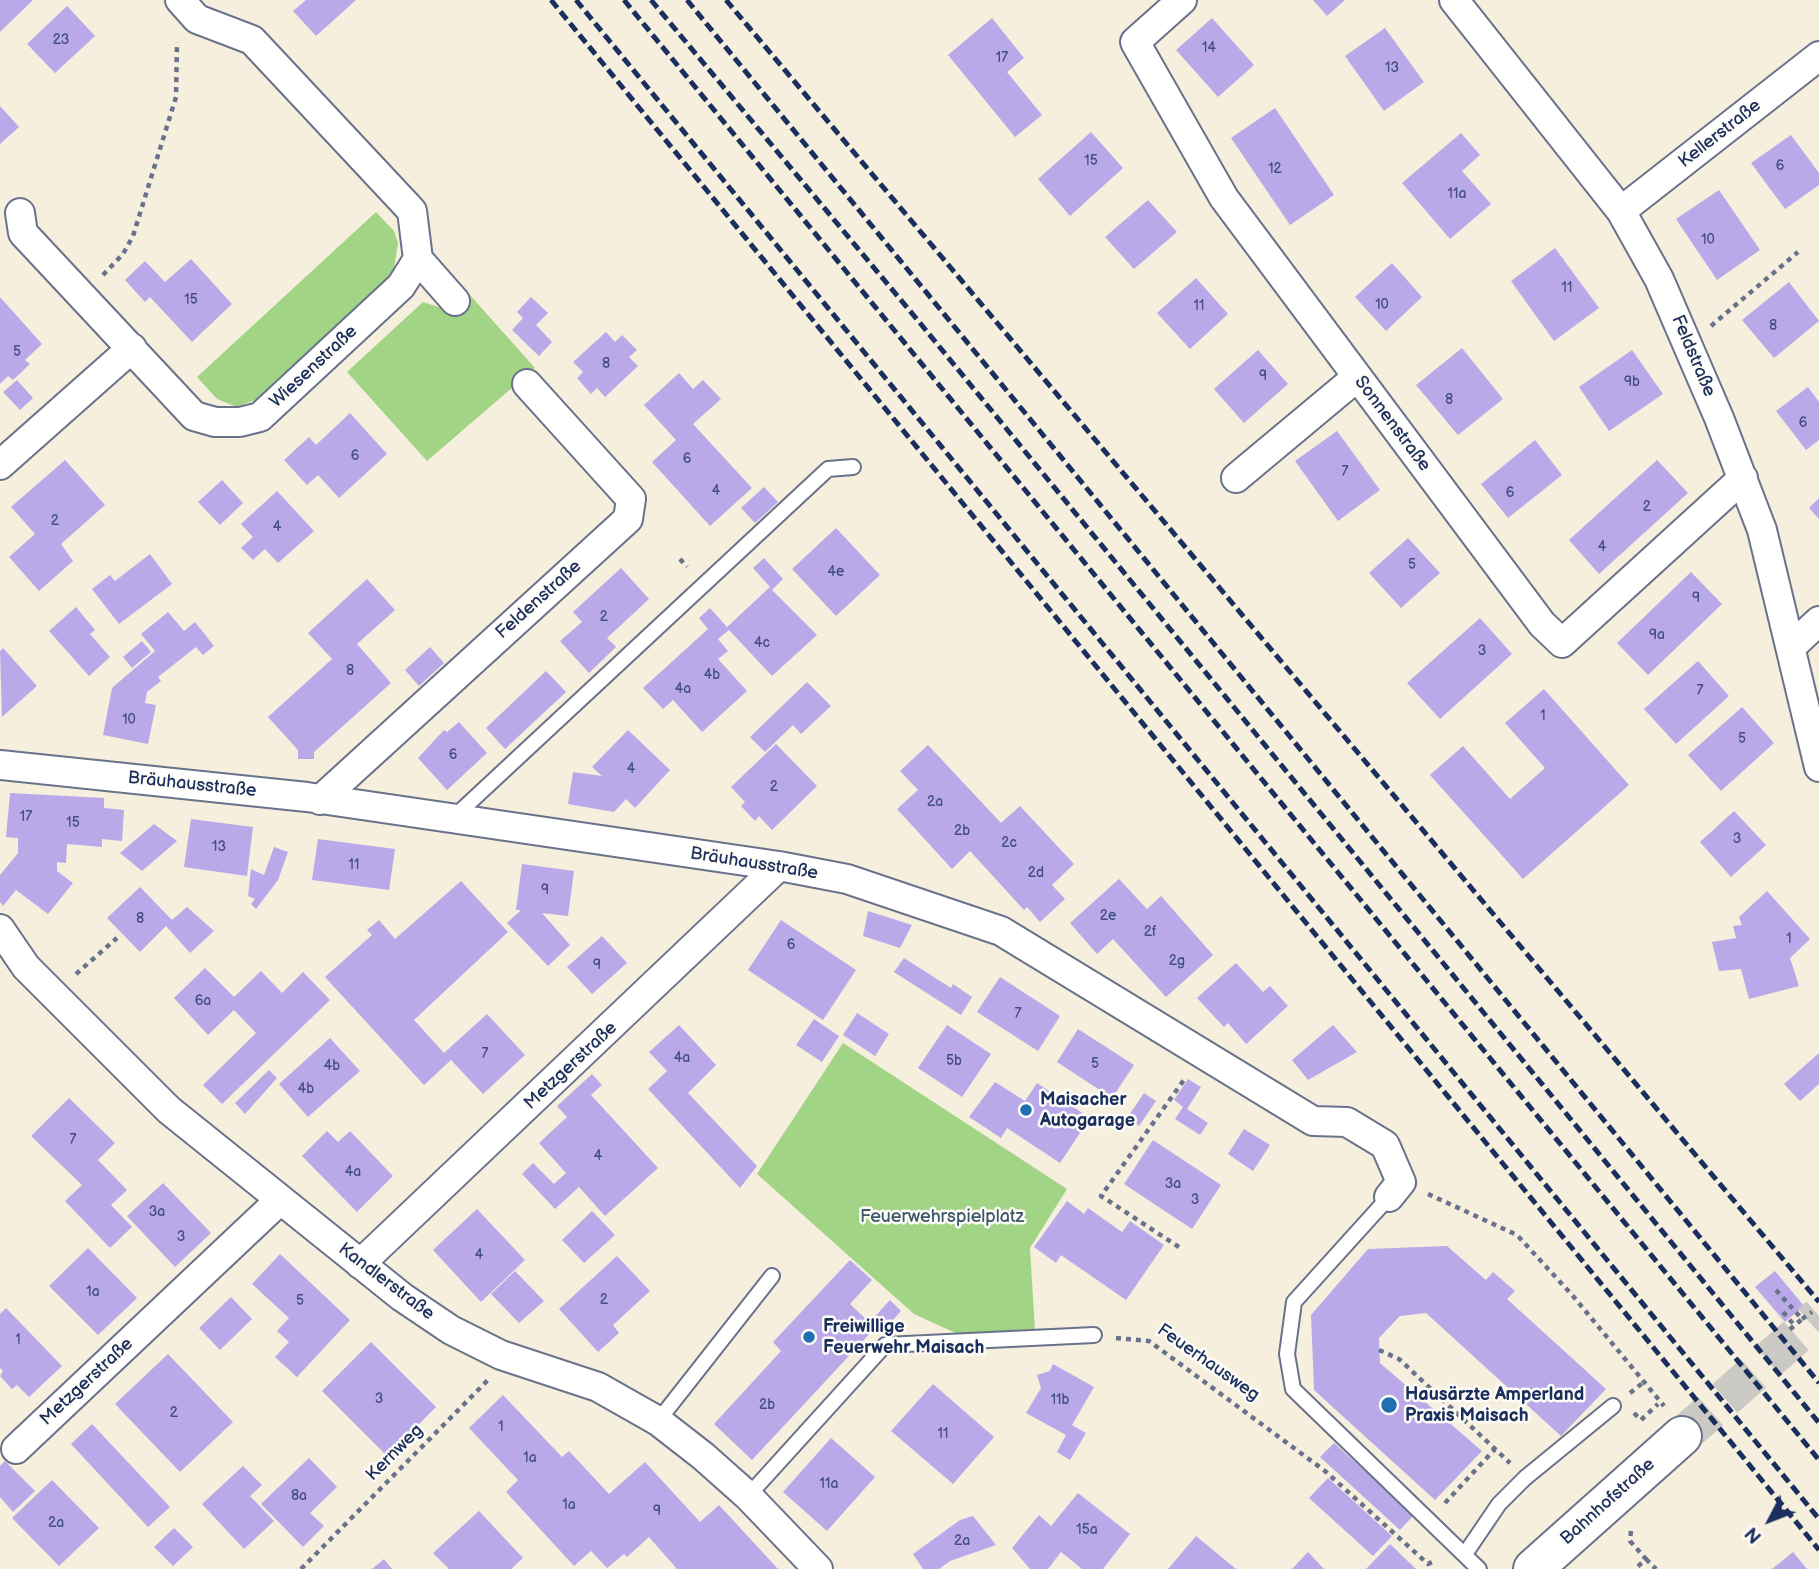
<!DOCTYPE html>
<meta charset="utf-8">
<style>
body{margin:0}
#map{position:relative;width:1819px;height:1569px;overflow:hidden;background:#f6efdd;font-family:"Balsamiq Sans",sans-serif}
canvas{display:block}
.north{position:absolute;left:1735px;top:1485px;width:70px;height:70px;-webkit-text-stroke:5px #fdfcf7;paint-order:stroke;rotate:228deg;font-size:19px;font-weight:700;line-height:28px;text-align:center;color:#1b2f5e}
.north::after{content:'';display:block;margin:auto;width:24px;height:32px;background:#1b2f5e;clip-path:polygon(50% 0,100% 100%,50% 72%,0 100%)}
</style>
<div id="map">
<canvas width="1819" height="1569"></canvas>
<div class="north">N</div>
</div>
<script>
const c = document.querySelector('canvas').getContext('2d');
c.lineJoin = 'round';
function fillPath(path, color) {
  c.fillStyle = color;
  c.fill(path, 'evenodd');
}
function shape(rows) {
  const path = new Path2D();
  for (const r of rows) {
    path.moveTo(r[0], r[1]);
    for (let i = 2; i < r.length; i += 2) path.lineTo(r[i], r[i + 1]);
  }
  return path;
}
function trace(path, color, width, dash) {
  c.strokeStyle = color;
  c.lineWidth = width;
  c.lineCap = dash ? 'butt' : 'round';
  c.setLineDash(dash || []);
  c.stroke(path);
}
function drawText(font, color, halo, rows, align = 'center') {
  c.font = font + ' "Balsamiq Sans",sans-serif';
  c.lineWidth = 5;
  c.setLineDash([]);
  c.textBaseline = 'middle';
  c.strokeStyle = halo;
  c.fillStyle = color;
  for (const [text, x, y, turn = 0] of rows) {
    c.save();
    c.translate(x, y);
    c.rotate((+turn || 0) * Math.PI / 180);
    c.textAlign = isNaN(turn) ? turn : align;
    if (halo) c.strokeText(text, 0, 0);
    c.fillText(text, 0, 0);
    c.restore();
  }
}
fillPath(shape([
 [376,212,394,231,398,243,393,275,255,400,237,407,217,399,197,377],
 [469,294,535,368,427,461,347,372,423,302,451,311],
 [843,1043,1067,1189,1030,1248,1035,1331,960,1335,914,1314,757,1174]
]), '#a1d484');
fillPath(shape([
 [0,0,33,0,0,32],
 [306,0,356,0,316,36,293,11],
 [1313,0,1345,0,1327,16],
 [67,6,95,36,55,73,27,44],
 [992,18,1024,58,1007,72,1042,115,1015,137,948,55],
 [1212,18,1254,65,1218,97,1176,50],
 [1385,28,1424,82,1384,111,1345,56],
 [0,106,19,127,0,144],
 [1275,108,1334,195,1290,225,1231,138],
 [1091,132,1123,168,1070,216,1038,179],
 [1461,133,1480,155,1462,171,1491,204,1450,239,1402,183],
 [1791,135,1819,173,1819,185,1785,209,1751,163],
 [1719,190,1760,250,1717,280,1676,219],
 [1148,200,1177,232,1134,269,1105,237],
 [1555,248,1599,308,1554,341,1511,281],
 [191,259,232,304,192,342,150,297,145,302,125,280,145,261,165,282],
 [1392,263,1422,297,1386,331,1355,297],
 [1196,278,1228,314,1190,349,1157,313],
 [1789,282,1819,321,1774,358,1742,320],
 [0,297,42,344,25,360,30,364,13,380,8,376,0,384],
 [531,297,548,313,536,325,552,342,539,356,512,330,523,318,517,312],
 [606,332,615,342,622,335,637,350,629,357,638,366,605,397,597,388,591,394,577,378,583,372,573,362],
 [1462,348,1503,399,1458,435,1416,385],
 [1258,350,1288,384,1244,423,1214,389],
 [1632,350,1663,394,1609,431,1579,387],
 [679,373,693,389,703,380,721,399,693,424,752,488,710,526,652,462,676,440,644,405],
 [17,380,33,398,20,410,3,392],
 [1808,387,1819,402,1819,440,1806,450,1776,411],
 [350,413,387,454,339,498,318,475,307,485,284,460,309,437,316,445],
 [1337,431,1380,490,1338,521,1295,461],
 [1535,440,1562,475,1508,518,1481,484],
 [65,460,105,505,61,544,73,561,39,591,9,557,35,534,11,507],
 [1657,460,1688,493,1599,574,1569,540],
 [222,480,243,503,220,525,198,502],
 [764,487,778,502,755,523,741,508],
 [277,491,314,531,278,563,265,549,253,560,241,548,253,537,241,524],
 [1819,498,1819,519,1809,508],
 [836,528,880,575,836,616,792,569],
 [1408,538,1440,573,1401,608,1369,573],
 [150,554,172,584,119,624,92,589,110,575,115,581],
 [764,558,783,579,772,590,817,635,772,676,729,630,718,639,728,651,718,659,747,691,702,732,673,700,663,709,643,688,708,629,699,618,710,608,727,627,770,587,753,568],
 [621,568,649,599,607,638,616,647,589,673,560,641,582,622,573,612],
 [1691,572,1722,604,1648,675,1617,643],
 [367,579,395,610,357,644,391,683,314,752,314,759,298,759,298,750,268,717,332,659,308,633],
 [76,607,95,630,90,634,110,657,89,676,49,631],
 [168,612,184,631,195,622,214,646,203,655,196,647,158,677,161,681,147,692,145,703,156,705,148,744,103,735,112,688,155,651,141,634],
 [1480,618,1512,654,1440,719,1407,683],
 [142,641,151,652,132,668,123,657],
 [430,647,444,663,419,686,405,670],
 [3,648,37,686,2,717,0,651],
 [1698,661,1729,696,1676,744,1644,709],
 [546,671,566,692,505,749,486,728],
 [807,682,831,706,801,734,793,725,765,752,750,737],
 [1544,689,1629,785,1523,879,1430,775,1463,746,1510,799,1545,768,1505,723],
 [1742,707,1774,743,1721,791,1688,755],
 [459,722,487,753,447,790,418,758,444,730,447,732],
 [628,730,670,770,635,808,626,799,614,812,568,804,573,772,602,776,592,767],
 [776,744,817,786,772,830,759,816,755,821,741,806,745,802,731,787],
 [928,745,1001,823,1020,806,1074,864,1052,885,1065,899,1040,922,1027,907,1024,910,970,851,952,869,897,809,918,790,900,771],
 [10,793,104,798,104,808,124,810,122,841,102,839,102,847,67,844,66,863,57,862,57,871,73,883,48,914,16,890,3,906,0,902,0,875,18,853,18,838,6,837],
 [1734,811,1766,845,1731,877,1700,842],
 [191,819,253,827,247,876,184,867],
 [154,824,177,841,142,871,120,853],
 [318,839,395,849,389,890,312,880],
 [274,847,288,852,278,880,256,909,251,904,255,899,248,896,251,869,264,875],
 [522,864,574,871,568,916,542,913,570,945,548,966,507,923,521,910,516,910],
 [1119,879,1147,909,1161,896,1213,955,1166,997,1113,939,1097,954,1070,923],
 [461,881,508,932,414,1020,444,1053,487,1014,525,1055,483,1094,451,1060,424,1085,325,977,372,935,367,930,379,920,395,939],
 [140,887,172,920,187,907,214,931,190,953,166,926,140,952,107,918],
 [1767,891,1810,939,1790,958,1799,986,1749,999,1741,969,1719,971,1712,942,1736,938,1733,926,1742,925,1739,917],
 [868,911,912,925,900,948,863,936],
 [781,920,856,970,823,1020,748,970],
 [602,936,627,963,592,994,567,967],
 [904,958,951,988,953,984,972,997,961,1015,894,972],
 [1236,963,1263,992,1270,986,1288,1006,1246,1044,1228,1023,1224,1027,1197,998],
 [205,968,234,997,261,971,282,993,303,972,330,1000,222,1104,203,1085,256,1033,234,1010,208,1035,174,998],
 [1000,977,1060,1016,1038,1051,977,1012],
 [857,1013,889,1034,875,1056,843,1035],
 [814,1019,839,1036,822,1062,796,1045],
 [679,1025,716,1065,688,1093,757,1166,740,1188,648,1089,667,1071,649,1052],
 [947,1025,991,1054,962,1097,918,1068],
 [1333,1025,1357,1052,1308,1080,1292,1060],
 [1078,1029,1134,1065,1112,1098,1057,1062],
 [330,1038,360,1071,308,1117,279,1084],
 [1819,1053,1819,1084,1800,1101,1784,1084],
 [269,1070,277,1078,245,1114,235,1103],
 [592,1074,602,1085,591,1095,658,1168,605,1216,579,1187,555,1209,522,1174,533,1163,554,1184,566,1173,539,1143,567,1117,557,1106],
 [1188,1079,1201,1087,1187,1109,1208,1123,1200,1135,1175,1119,1183,1107,1174,1100],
 [995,1082,1025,1101,1037,1083,1090,1118,1060,1163,1007,1128,1001,1138,969,1117],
 [1144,1093,1156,1101,1139,1126,1127,1118],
 [69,1098,115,1143,98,1160,127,1190,111,1205,132,1227,110,1248,65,1201,82,1185,31,1136],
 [1244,1129,1270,1145,1253,1171,1228,1154],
 [327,1131,338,1142,350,1131,393,1176,357,1212,302,1156],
 [1153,1140,1221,1185,1192,1229,1124,1184],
 [163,1183,211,1233,175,1267,127,1216],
 [1067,1201,1084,1214,1088,1208,1122,1232,1130,1221,1164,1245,1126,1300,1061,1255,1056,1263,1034,1247],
 [477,1209,525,1260,481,1302,433,1250],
 [592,1211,615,1235,584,1263,562,1240],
 [1447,1246,1486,1280,1493,1272,1515,1291,1507,1299,1606,1389,1561,1436,1426,1313,1400,1316,1379,1338,1380,1363,1482,1451,1435,1500,1314,1390,1311,1315,1368,1249],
 [88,1248,137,1298,98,1335,49,1286],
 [280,1254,350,1320,297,1377,275,1357,289,1342,277,1331,289,1318,252,1284],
 [617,1256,650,1291,613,1325,619,1333,598,1352,559,1309],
 [850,1260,872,1280,850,1304,875,1328,752,1460,714,1424,781,1351,773,1342],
 [515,1271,544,1301,519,1323,491,1294],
 [1775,1271,1804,1306,1785,1322,1755,1287],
 [231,1297,252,1319,220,1350,199,1328],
 [890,1300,901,1311,883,1331,871,1321],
 [6,1308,62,1366,29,1397,17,1385,12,1389,0,1376,3,1371,0,1368,0,1314],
 [371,1342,436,1407,387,1456,322,1391],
 [168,1354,233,1422,180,1472,115,1404],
 [1053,1364,1094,1387,1072,1425,1086,1433,1070,1460,1057,1452,1066,1435,1026,1413,1041,1388,1037,1375,1050,1371],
 [933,1384,994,1437,953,1484,891,1431],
 [503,1395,562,1457,569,1451,609,1494,645,1462,700,1522,719,1505,778,1569,677,1569,649,1537,627,1557,624,1554,607,1568,591,1551,574,1566,506,1492,518,1480,469,1428],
 [92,1424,170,1507,148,1527,71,1444],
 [831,1438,875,1477,827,1531,783,1492],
 [1334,1443,1414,1515,1400,1530,1320,1457],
 [309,1458,337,1487,310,1513,324,1526,303,1547,261,1504],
 [5,1461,35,1491,13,1512,0,1497,0,1466],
 [243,1466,262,1485,250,1496,274,1521,244,1549,202,1504],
 [1328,1478,1392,1536,1373,1556,1309,1498],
 [52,1480,99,1528,59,1566,12,1518],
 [1078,1493,1130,1534,1103,1569,1082,1569,1061,1552,1048,1569,1030,1569,1012,1548,1039,1515,1051,1526],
 [479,1511,523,1558,511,1569,449,1569,433,1553],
 [973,1516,996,1545,950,1561,939,1569,923,1569,913,1554,960,1520],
 [174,1528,193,1547,173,1566,154,1547],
 [1196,1536,1236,1569,1168,1569],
 [1390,1544,1416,1569,1366,1569],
 [1308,1552,1324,1569,1292,1569],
 [1793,1552,1807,1569,1772,1569],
 [384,1559,392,1569,372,1569]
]), '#b9a9e9');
trace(shape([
 [1682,1436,1819,1316]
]), '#cac9c4', 38, [38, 19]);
const lane = shape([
 [453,818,828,469,853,467],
 [1389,1197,1294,1302,1287,1354,1293,1389,1479,1569],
 [658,1421,772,1276],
 [748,1496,885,1345,1094,1335],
 [1465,1554,1499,1504,1525,1478,1613,1406]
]);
const street = shape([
 [1182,0,1135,42,1224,198,1542,624,1562,643,1743,478],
 [1454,0,1621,211,1659,279,1719,418,1762,530,1819,767],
 [1621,211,1819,56],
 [20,213,23,233,194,416,215,422,240,422,260,417,401,286,418,259,412,211,252,40,197,19,180,0],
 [418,259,455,301],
 [0,465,132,348],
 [1236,478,1357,377],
 [1791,647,1819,621],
 [0,765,307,797,779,866,847,879,1001,931,1313,1121,1347,1122,1385,1145,1401,1182,1389,1197],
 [320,800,628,519,631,499,527,384],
 [0,929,26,967,169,1110,402,1297,451,1330,501,1355,598,1387,658,1421,703,1456,748,1496,818,1569],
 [360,1264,779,866],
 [16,1449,280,1200]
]);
const secondary = shape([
 [1533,1569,1682,1436]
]);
trace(lane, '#68728a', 18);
trace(street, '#68728a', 32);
trace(secondary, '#68728a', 42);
trace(shape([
 [103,275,123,254,133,236,176,97,177,42],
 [1711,326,1798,252],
 [680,559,687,567],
 [76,974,117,938],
 [1428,1194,1517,1235,1573,1296,1664,1406],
 [1179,1247,1101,1196,1186,1077],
 [1776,1290,1802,1319,1787,1332],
 [1783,1312,1795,1326],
 [1802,1319,1812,1312],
 [1116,1338,1149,1341,1325,1471,1428,1564,1436,1560],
 [1379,1350,1399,1359,1510,1463],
 [1630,1393,1644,1382],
 [1634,1413,1641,1420,1658,1404],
 [1445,1503,1495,1449],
 [1631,1531,1630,1541,1646,1559,1635,1569],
 [1646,1559,1656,1569],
 [301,1569,488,1380]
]), '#68728a', 4.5, [5, 5]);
trace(lane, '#fff', 14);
trace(street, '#fff', 28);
trace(secondary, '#fff', 38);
trace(shape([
 [551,0,1819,1550],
 [576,0,1819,1519],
 [624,0,1819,1460],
 [651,0,920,323,1819,1423],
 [687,0,1819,1383],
 [726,0,1819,1302]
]), '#1b2f5e', 5, [10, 5]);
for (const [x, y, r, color] of [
 [1026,1110,7,"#1f6fb2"],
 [809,1337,7,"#1f6fb2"],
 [1389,1405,9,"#1f6fb2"]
]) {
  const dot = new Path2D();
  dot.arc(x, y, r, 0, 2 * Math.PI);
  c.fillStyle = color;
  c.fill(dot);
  trace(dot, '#fdfcf7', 2.5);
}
drawText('14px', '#424e81', null, [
 ["23",61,40],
 ["14",1209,48],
 ["17",1002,58],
 ["13",1392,68],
 ["15",1091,161],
 ["6",1780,166],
 ["12",1275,169],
 ["11a",1457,194],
 ["10",1708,240],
 ["11",1567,288],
 ["15",191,300],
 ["10",1382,305],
 ["11",1199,306],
 ["8",1773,326],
 ["5",17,352],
 ["8",606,364],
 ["9",1263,376],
 ["9b",1632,382],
 ["8",1449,400],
 ["6",1803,423],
 ["6",355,456],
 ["6",687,459],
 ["7",1345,472],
 ["4",716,491],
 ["6",1510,493],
 ["2",1647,507],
 ["2",55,521],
 ["4",277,527],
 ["4",1602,547],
 ["5",1412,565],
 ["4e",836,572],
 ["9",1696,598],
 ["2",604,617],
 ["9a",1657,635],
 ["4c",762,643],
 ["3",1482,651],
 ["8",350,671],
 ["4b",712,675],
 ["4a",683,689],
 ["7",1700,691],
 ["1",1543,716],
 ["10",129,720],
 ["5",1742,739],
 ["6",453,755],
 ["4",631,769],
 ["2",774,787],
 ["2a",935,802],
 ["17",26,817],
 ["15",73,823],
 ["2b",962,831],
 ["3",1737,839],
 ["2c",1009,843],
 ["13",219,847],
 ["11",354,865],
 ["2d",1036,873],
 ["9",545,890],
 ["2e",1108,916],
 ["8",140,919],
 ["2f",1150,932],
 ["1",1789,939],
 ["6",791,945],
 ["2g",1177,961],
 ["9",597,965],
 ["6a",203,1001],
 ["7",1018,1014],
 ["7",485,1054],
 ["4a",682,1058],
 ["5b",954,1061],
 ["5",1095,1064],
 ["4b",332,1066],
 ["4b",306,1089],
 ["7",73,1140],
 ["4",598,1156],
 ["4a",353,1172],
 ["3a",1173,1184],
 ["3",1195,1200],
 ["3a",157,1212],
 ["3",181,1237],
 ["4",479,1255],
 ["1a",93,1292],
 ["2",604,1300],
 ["5",300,1301],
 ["1",18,1340],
 ["3",379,1399],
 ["11b",1060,1400],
 ["2b",767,1405],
 ["2",174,1413],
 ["1",501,1427],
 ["11",943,1434],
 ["1a",530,1458],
 ["11a",829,1484],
 ["8a",299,1496],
 ["1a",569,1505],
 ["9",657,1511],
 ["2a",56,1523],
 ["15a",1087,1530],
 ["2a",962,1541]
]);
drawText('18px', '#1b2f5e', '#fdfcf7', [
 ["Kellerstraße",1720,134,-38],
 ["Feldstraße",1693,356,67],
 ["Wiesenstraße",314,367,-43],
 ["Sonnenstraße",1392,424,53],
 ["Feldenstraße",539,600,-42],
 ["Bräuhausstraße",192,785,6],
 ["Bräuhausstraße",754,864,9],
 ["Metzgerstraße",571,1066,-43],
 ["Kandlerstraße",386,1282,37],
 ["Feuerhausweg",1208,1363,35],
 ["Metzgerstraße",87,1382,-43],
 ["Kernweg",395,1453,-45],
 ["Bahnhofstraße",1608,1502,-42]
]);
drawText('bold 18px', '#1b2f5e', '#fdfcf7', [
 ["Maisacher",1040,1100],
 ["Autogarage",1040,1121],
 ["Freiwillige",823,1327],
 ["Feuerwehr Maisach",823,1348],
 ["Hausärzte Amperland",1405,1395],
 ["Praxis Maisach",1405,1416]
], 'left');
drawText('18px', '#3c5868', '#fdfcf7', [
 ["Feuerwehrspielplatz",942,1217]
]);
</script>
